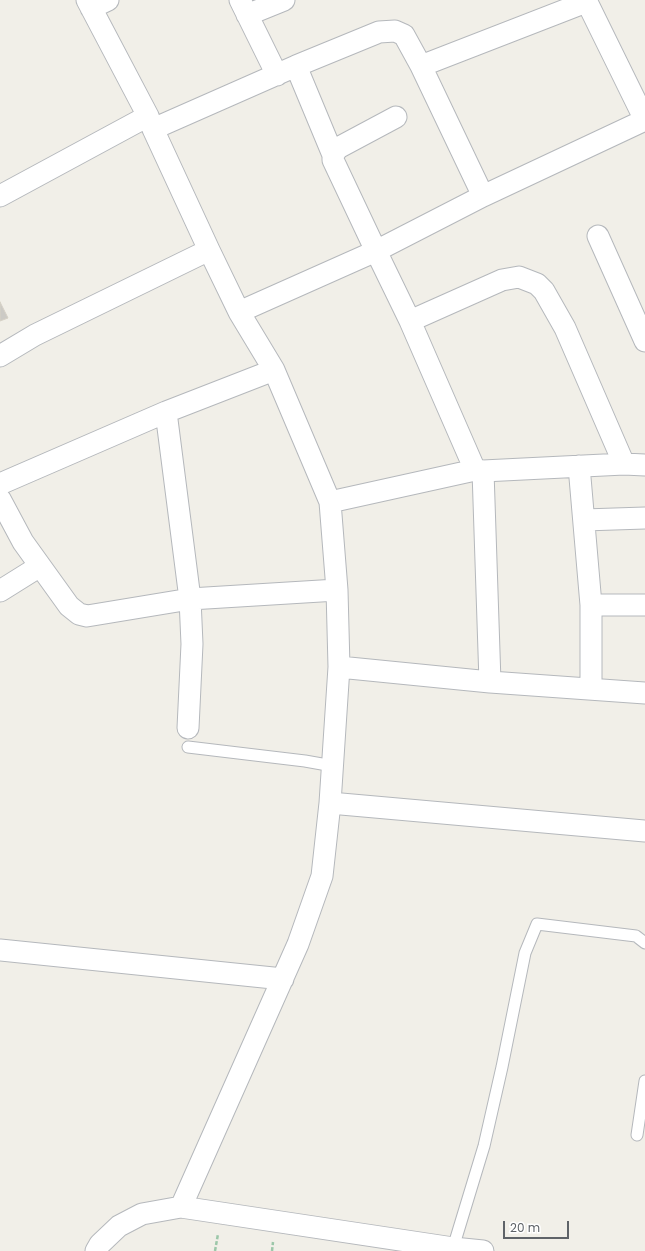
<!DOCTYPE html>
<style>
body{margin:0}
#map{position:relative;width:645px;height:1251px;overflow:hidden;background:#f1efe8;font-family:Poppins,sans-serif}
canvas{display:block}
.scale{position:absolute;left:503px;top:1221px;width:66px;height:18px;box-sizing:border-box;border:2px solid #5f6368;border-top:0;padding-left:5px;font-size:12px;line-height:14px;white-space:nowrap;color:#5f6368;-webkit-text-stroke:3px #fff;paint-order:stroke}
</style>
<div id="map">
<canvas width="645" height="1251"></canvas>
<div class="scale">20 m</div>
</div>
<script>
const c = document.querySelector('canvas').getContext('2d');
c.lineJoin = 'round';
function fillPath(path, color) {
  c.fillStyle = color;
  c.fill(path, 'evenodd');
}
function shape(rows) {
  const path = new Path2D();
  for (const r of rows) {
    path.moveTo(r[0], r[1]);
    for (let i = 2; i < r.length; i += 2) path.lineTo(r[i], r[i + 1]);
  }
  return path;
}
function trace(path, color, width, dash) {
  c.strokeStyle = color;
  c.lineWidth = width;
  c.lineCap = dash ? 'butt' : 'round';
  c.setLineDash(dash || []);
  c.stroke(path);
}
const building = shape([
 [0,302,8,318,0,321,0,302]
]);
fillPath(building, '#cccac5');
trace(building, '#d6d1c6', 1);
const lane = shape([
 [188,747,305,761,333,766],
 [637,1135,645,1081],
 [453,1248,484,1146,502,1067,525,953,537,924,636,936,645,943]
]);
const street = shape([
 [87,0,148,116,153,129,209,250,239,312,274,370,330,502,337,590,339,667,330,803,322,876,298,944,181,1207],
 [240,0,277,75],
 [586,0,645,120],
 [91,8,108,0],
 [247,15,284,0],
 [296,66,333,155],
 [421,66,586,2],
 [396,117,338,148,333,155,333,160,376,251,410,321,475,470],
 [153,129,296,66,379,32,395,31,404,35,421,66,483,196],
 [0,196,148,116],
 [598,236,645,341],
 [239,312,376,251,483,196,645,120],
 [410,321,502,280,519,277,537,284,544,291,565,328,624,464],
 [0,356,35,335,209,250],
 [579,466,591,605,591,689],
 [483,471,490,682],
 [0,484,166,412],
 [0,499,23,542,69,606,79,614,87,616,190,599,337,590],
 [330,502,475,470,483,471,624,464,645,465],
 [584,520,645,518],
 [0,591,40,566],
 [591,605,645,605],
 [339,667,490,682,645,693],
 [188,728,192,644,190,599,166,412,274,370],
 [330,803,645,831],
 [0,950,283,979],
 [96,1251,100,1244,119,1226,142,1214,181,1207,453,1248,483,1251]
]);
trace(lane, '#b5b8bc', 13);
trace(street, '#b5b8bc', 23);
trace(shape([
 [215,1251,218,1234],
 [272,1251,273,1242]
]), '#9cc7a9', 2.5, [4, 2]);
trace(lane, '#fff', 11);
trace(street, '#fff', 21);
</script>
